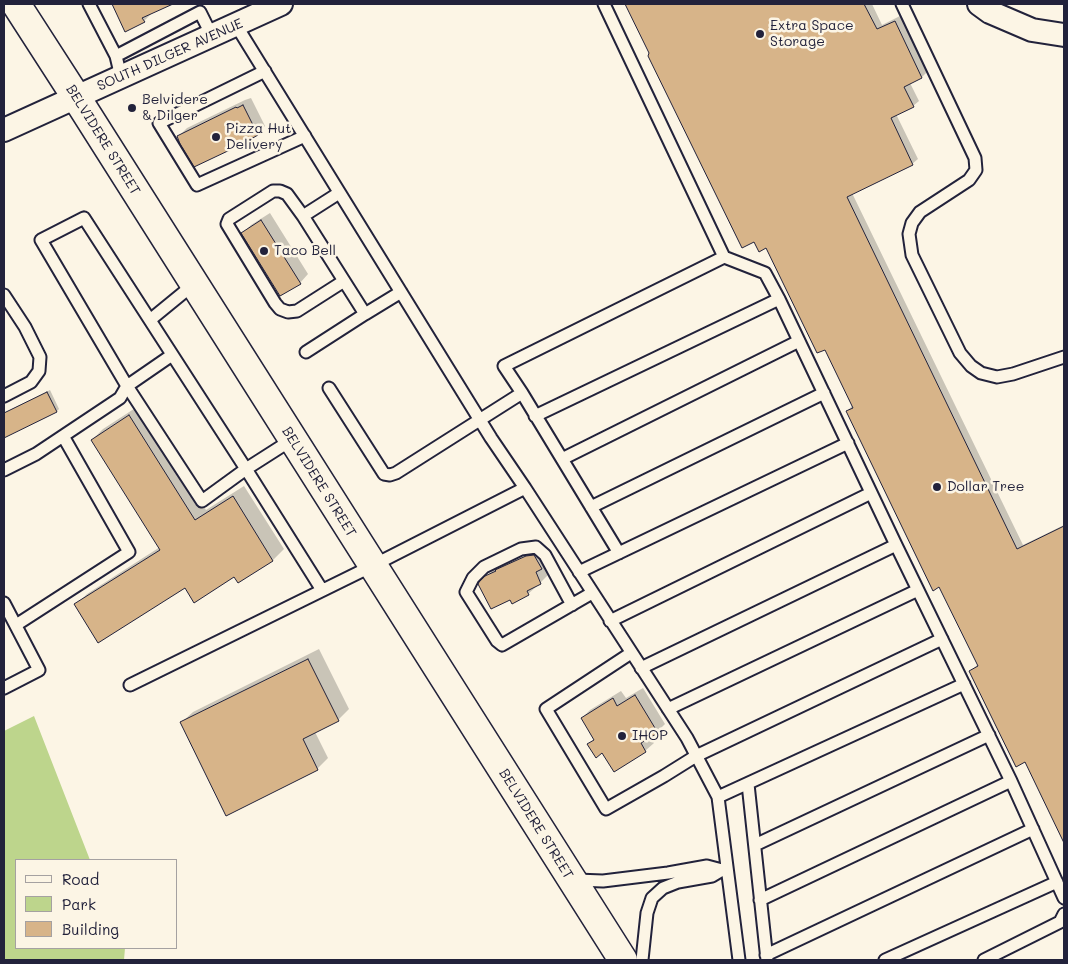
<!DOCTYPE html>
<style>
body{margin:0}
#map{position:relative;width:1068px;height:964px;overflow:hidden;background:#fcf5e5;font-family:Mali,sans-serif}
canvas{display:block}
.frame{position:absolute;inset:0;border:5px solid #22223b;pointer-events:none}
.legend{position:absolute;left:15px;top:859px;width:162px;height:90px;box-sizing:border-box;background:#fcf5e5;border:1px solid #a5a1a1;margin:0;padding:6px 9px;list-style:none;font-size:15px;color:#22223b}
.legend li{display:flex;align-items:center;gap:10px;height:25px}
.legend b{width:25px;border:1px solid #a5a1a1}
</style>
<div id="map">
<canvas width="1068" height="964"></canvas>
<div class="frame"></div>
<ul class="legend">
<li><b style="height:6px;background:#fcf5e5"></b>Road</li>
<li><b style="height:14px;background:#bdd58c"></b>Park</li>
<li><b style="height:14px;background:#d7b489"></b>Building</li>
</ul>
</div>
<script>
const c = document.querySelector('canvas').getContext('2d');
c.lineJoin = 'round';
function fillPath(path, color) {
  c.fillStyle = color;
  c.fill(path, 'evenodd');
}
function shape(rows) {
  const path = new Path2D();
  for (const r of rows) {
    path.moveTo(r[0], r[1]);
    for (let i = 2; i < r.length; i += 2) path.lineTo(r[i], r[i + 1]);
  }
  return path;
}
function trace(path, color, width, dash) {
  c.strokeStyle = color;
  c.lineWidth = width;
  c.lineCap = dash ? 'butt' : 'round';
  c.setLineDash(dash || []);
  c.stroke(path);
}
function drawText(font, color, halo, rows, align = 'center') {
  c.font = font + ' Mali,sans-serif';
  c.lineWidth = 5;
  c.setLineDash([]);
  c.textBaseline = 'middle';
  c.strokeStyle = halo;
  c.fillStyle = color;
  for (const [text, x, y, turn = 0] of rows) {
    c.save();
    c.translate(x, y);
    c.rotate((+turn || 0) * Math.PI / 180);
    c.textAlign = isNaN(turn) ? turn : align;
    if (halo) c.strokeText(text, 0, 0);
    c.fillText(text, 0, 0);
    c.restore();
  }
}
fillPath(shape([
 [34,716,90,860,16,860,16,948,125,948,124,960,4,960,4,731]
]), '#bdd58c');
fillPath(shape([
 [113,4,170,4,154,11,144,21,125,30],
 [626,4,872,4,882,25,900,16,927,72,922,77,910,83,919,101,913,106,896,114,918,159,912,164,852,193,1023,545,1064,525,1064,840,1026,761,971,671,978,664,940,586,847,411,853,405,825,348,767,246,650,52],
 [251,98,265,126,257,134,179,136,187,128,245,100],
 [270,213,308,274,300,283,243,233,251,225],
 [50,390,59,409,57,411,4,437,4,413],
 [140,405,206,510,244,486,284,549,273,560,238,581,235,576,185,586,76,605,87,594,160,547,92,440,103,429],
 [535,548,549,574,541,582,536,585,537,586,528,594,511,598,480,583,495,568,502,565,505,562],
 [319,649,349,709,338,720,315,732,328,758,317,769,182,722,193,712],
 [643,688,665,724,657,732,650,736,654,743,645,751,603,751,589,744,595,739,582,718,590,710,621,691,626,698]
]), '#0003');
const building = shape([
 [112,4,173,4,142,18,145,22,125,32,112,4],
 [625,4,864,4,877,29,895,21,922,78,904,87,914,107,891,118,913,165,847,197,1017,549,1064,526,1064,843,1025,762,1016,767,969,671,978,666,939,587,933,591,846,411,853,408,825,350,817,353,766,248,759,252,754,242,742,248,648,56,649,53,625,4],
 [243,105,258,135,251,139,251,140,194,167,180,144,177,136,236,107,237,108,243,105],
 [261,220,301,284,280,296,241,233,261,220],
 [47,392,57,412,4,438,4,413,47,392],
 [129,415,195,520,233,496,273,561,238,583,234,577,194,603,185,588,98,643,74,604,160,550,91,440,129,415],
 [534,555,542,569,536,572,541,584,527,591,529,595,512,604,510,600,491,609,478,584,479,582,485,576,496,571,495,570,526,556,534,555],
 [308,659,339,721,303,739,318,770,226,816,180,722,308,659],
 [635,695,658,733,641,743,646,752,614,772,602,753,596,758,587,744,594,740,581,718,613,698,617,706,635,695]
]);
fillPath(building, '#d7b489');
trace(building, '#22223b', 1);
const service = shape([
 [89,4,116,56],
 [604,4,724,257,765,273,779,299,896,545,1011,781,1064,898],
 [902,4,975,158,976,170,969,180,920,212,912,223,909,234,912,255,960,353,971,366,981,373,997,377,1013,374,1064,357],
 [265,71,159,123,197,185,305,136],
 [121,77,116,56,200,12,212,36],
 [339,193,303,216,365,314,401,292],
 [303,216,287,194,280,191,273,191,229,219,227,224,275,303,280,309,288,312,297,311,344,281],
 [84,218,246,469,202,501,127,386,41,240,84,218],
 [4,295,25,327,40,357,39,371,31,382,4,396],
 [150,320,194,284],
 [306,352,365,314],
 [329,388,384,474,390,475,396,473,522,393],
 [535,416,779,299],
 [293,439,246,469,322,590],
 [562,459,799,341],
 [4,470,36,454,120,398,127,386,172,355],
 [525,488,687,738,718,797,739,960],
 [591,507,824,393],
 [619,553,522,393,504,366,724,257],
 [579,572,848,443],
 [4,603,39,670,4,688],
 [572,605,545,555,536,547,521,549,484,567,473,578,466,592,497,641,502,645,592,593],
 [610,621,871,493],
 [16,625,129,552,63,436],
 [631,653,546,709,606,809,664,776,696,756,942,639],
 [641,668,896,545],
 [130,685,372,566,525,488,491,438,236,25],
 [668,709,918,590],
 [748,784,767,960],
 [718,797,964,684],
 [755,845,989,735],
 [576,880,603,881,668,873,707,866,722,870,727,870],
 [760,900,1011,781],
 [766,955,1033,829],
 [642,960,647,913,652,898,663,888,678,882,712,876,722,870],
 [885,960,1057,882],
 [984,960,1060,922,1064,914]
]);
const minor = shape([
 [979,4,990,12,1032,30,1064,35],
 [4,130,281,4]
]);
const secondary = shape([
 [16,4,76,97,623,960]
]);
trace(service, '#22223b', 15);
trace(minor, '#22223b', 26);
trace(secondary, '#22223b', 31);
trace(service, '#fcf5e5', 11);
trace(minor, '#fcf5e5', 22);
trace(secondary, '#fcf5e5', 28);
for (const [x, y, r, color] of [
 [760,34,5,"#22223b"],
 [132,108,5,"#22223b"],
 [216,137,5,"#22223b"],
 [264,251,5,"#22223b"],
 [937,487,5,"#22223b"],
 [622,736,5,"#22223b"]
]) {
  const dot = new Path2D();
  dot.arc(x, y, r, 0, 2 * Math.PI);
  c.fillStyle = color;
  c.fill(dot);
  trace(dot, '#fcf5e5', 2);
}
drawText('14px', '#22223b', '#fcf5e5', [
 ["Extra Space",770,26],
 ["Storage",770,42],
 ["Belvidere",142,100],
 ["& Dilger",142,116],
 ["Pizza Hut",226,129],
 ["Delivery",226,145],
 ["Taco Bell",274,251],
 ["Dollar Tree",947,487],
 ["IHOP",632,736]
], 'left');
drawText('14px', '#22223b', '#fcf5e5', [
 ["SOUTH DILGER AVENUE",170,55,-24],
 ["BELVIDERE STREET",103,140,58],
 ["BELVIDERE STREET",319,482,58],
 ["BELVIDERE STREET",536,824,58]
]);
</script>
